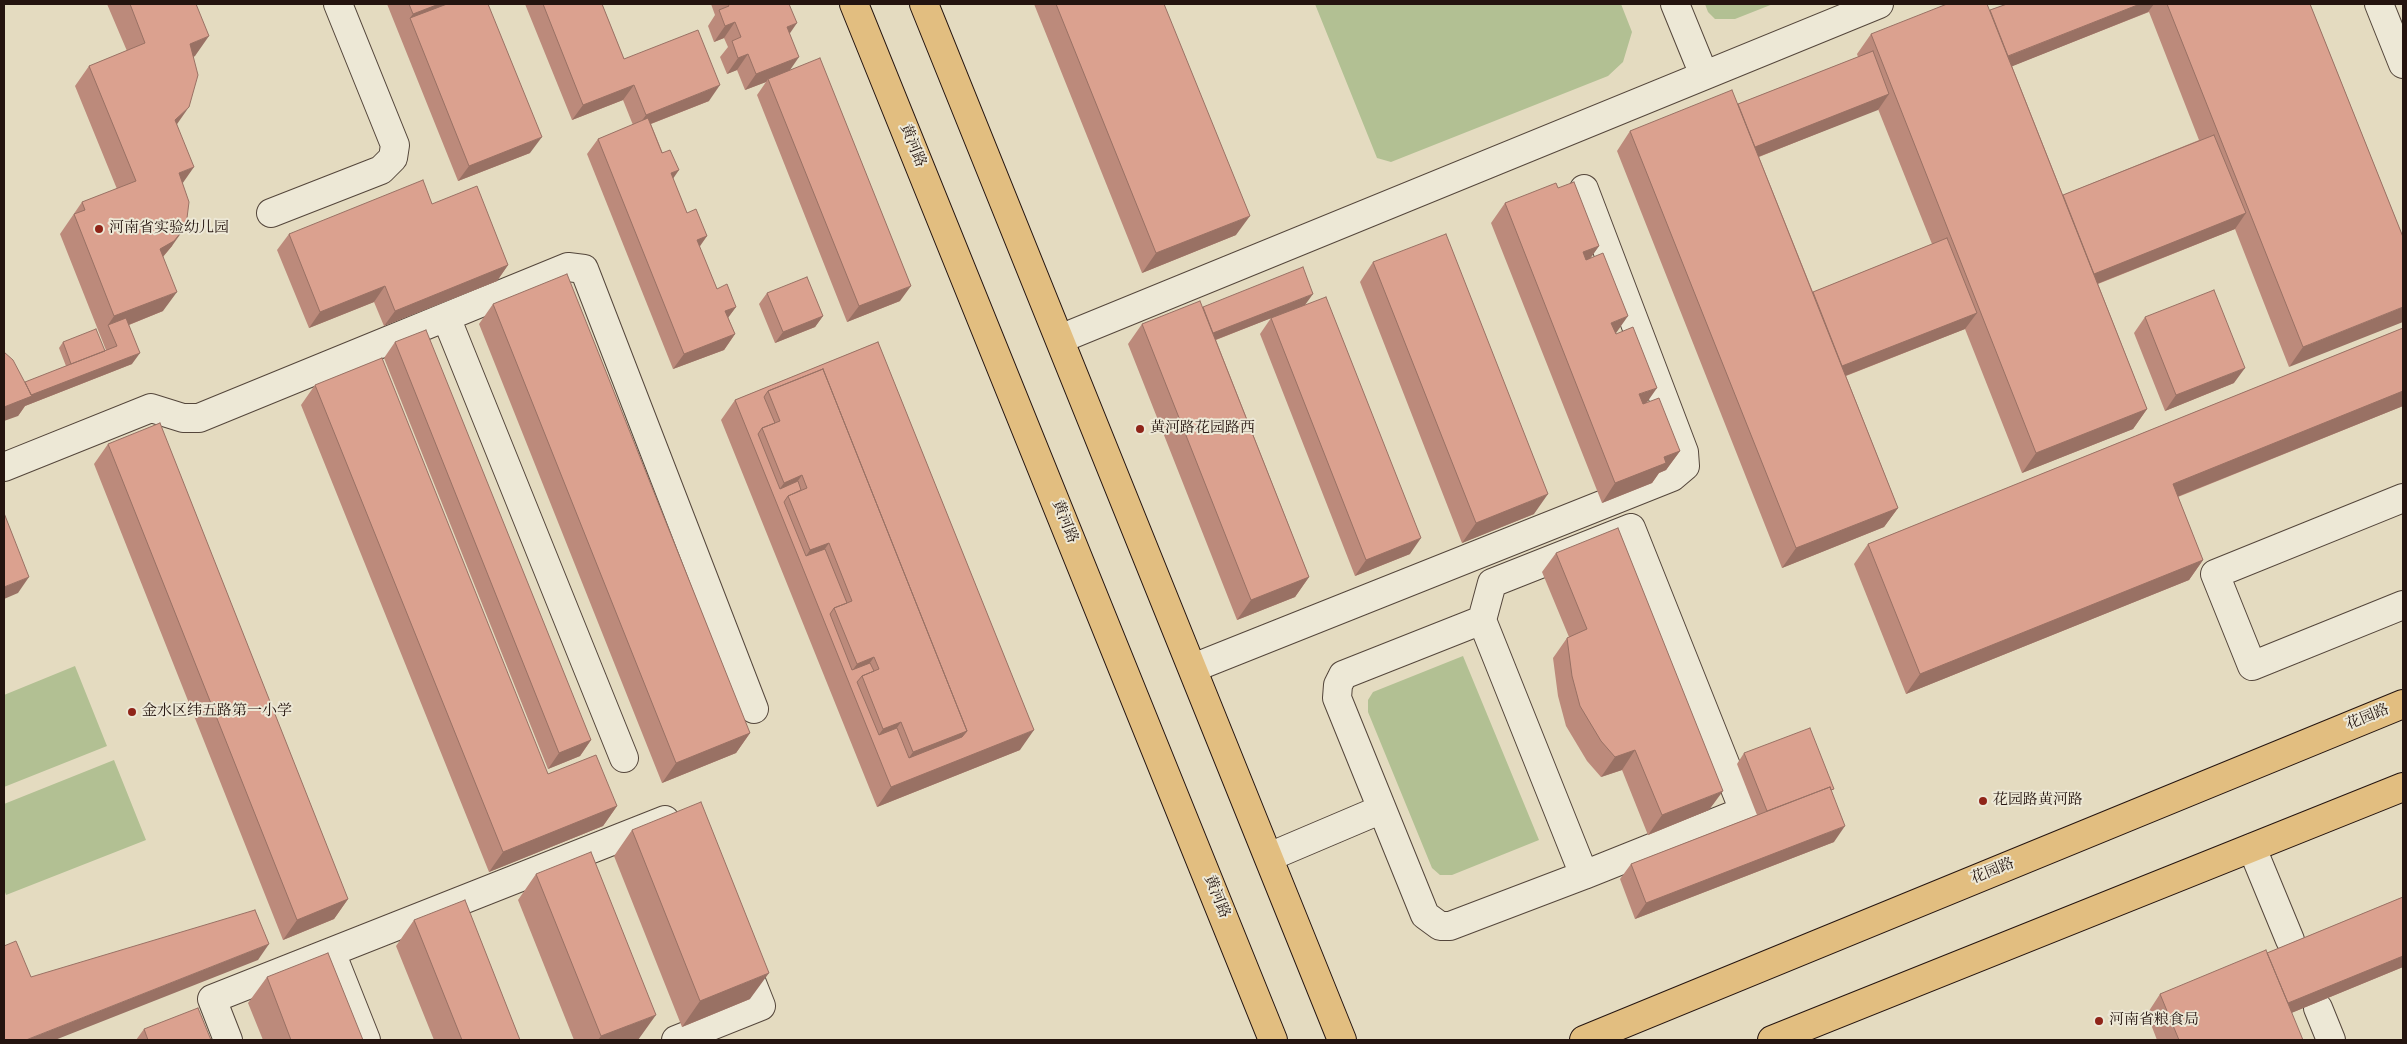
<!DOCTYPE html>
<meta charset="utf-8">
<style>
body{margin:0}
#map{position:relative;width:2407px;height:1044px;overflow:hidden;background:#e4dbc0;font-family:"IM FELL English",serif}
canvas{display:block}
.frame{position:absolute;inset:0;border:5px solid #24140f;pointer-events:none}
</style>
<div id="map">
<canvas width="2407" height="1044"></canvas>
<div class="frame"></div>
</div>
<script>
const c = document.querySelector('canvas').getContext('2d');
c.lineJoin = 'round';
function fillPath(path, color) {
  c.fillStyle = color;
  c.fill(path, 'evenodd');
}
function shape(rows) {
  const path = new Path2D();
  for (const r of rows) {
    path.moveTo(r[0], r[1]);
    for (let i = 2; i < r.length; i += 2) path.lineTo(r[i], r[i + 1]);
  }
  return path;
}
function trace(path, color, width, dash) {
  c.strokeStyle = color;
  c.lineWidth = width;
  c.lineCap = dash ? 'butt' : 'round';
  c.setLineDash(dash || []);
  c.stroke(path);
}
function drawText(font, color, halo, rows, align = 'center') {
  c.font = font + ' "IM FELL English","Noto Serif SC",serif';
  c.lineWidth = 4;
  c.setLineDash([]);
  c.textBaseline = 'middle';
  c.strokeStyle = halo;
  c.fillStyle = color;
  for (const [text, x, y, turn = 0] of rows) {
    c.save();
    c.translate(x, y);
    c.rotate((+turn || 0) * Math.PI / 180);
    c.textAlign = isNaN(turn) ? turn : align;
    if (halo) c.strokeText(text, 0, 0);
    c.fillText(text, 0, 0);
    c.restore();
  }
}
fillPath(shape([
 [1315,4,1621,4,1632,32,1623,62,1608,76,1391,162,1377,158],
 [1705,4,1773,4,1735,19,1715,19,1708,12],
 [1463,656,1539,840,1452,875,1440,875,1432,868,1368,712,1368,700,1373,692],
 [75,666,107,746,4,787,4,695],
 [114,760,146,840,6,895,4,889,4,804]
]), '#b2c093');
const minor = shape([
 [1675,4,1704,75],
 [2379,4,2403,64],
 [271,213,381,170,393,158,395,145,338,4],
 [446,317,624,758],
 [1060,339,1879,4],
 [4,467,151,408,183,418,199,418,568,267,584,269,754,709],
 [2403,498,2215,574,2252,666,2403,605],
 [1631,528,1744,811,1584,875,1482,620,1492,583,1631,528],
 [1482,620,1343,675,1338,685,1337,698,1425,915,1440,926,1450,926,1584,875],
 [1193,668,1672,477,1685,466,1684,452,1584,189],
 [2252,848,2290,940],
 [1269,857,1382,809],
 [331,952,366,1040],
 [2318,1008,2331,1040],
 [228,1040,212,999,665,820],
 [676,1040,761,1006,742,958]
]);
const major = shape([
 [854,4,1273,1040],
 [924,4,1342,1040],
 [1584,1040,2403,704],
 [1772,1040,2403,787]
]);
trace(minor, '#54463b', 30);
trace(major, '#24140f', 30);
trace(minor, '#ede8d6', 28);
trace(major, '#e2be80', 28);
fillPath(shape([
 [107,4,196,4,195,56,193,57,177,124,183,184,172,246,163,257,163,311,129,325,132,364,25,406,18,416,25,383,66,366,59,348,63,342,105,351,106,350,60,234,82,202,117,189,75,86,89,66,127,51],
 [387,4,488,4,530,153,458,181],
 [525,4,602,4,624,59,709,101,651,124,687,213,707,236,699,246,717,289,736,307,728,317,735,334,724,350,673,369,587,154,598,139,633,125,623,100,572,120],
 [711,4,789,4,790,70,900,301,847,322,757,95,766,82,745,90,737,70,727,74,720,57,728,47,724,38,714,42,708,26,715,15],
 [1034,4,1164,4,1236,235,1142,273],
 [2007,4,2310,4,2403,237,2289,367,2235,229,2098,284,2147,409,2133,429,2022,473,1965,329,1846,376,1898,508,1884,527,1782,568,1617,151,1630,131,1738,104,1858,57,1857,54,1871,34,1990,10],
 [2149,12,2199,140,2063,195,2012,66],
 [1878,109,1932,244,1813,292,1759,157],
 [1558,188,1599,246,1590,258,1615,333,1645,404,1680,451,1666,470,1659,473,1652,483,1602,503,1491,223,1505,203],
 [432,204,508,265,497,281,384,326,374,302,309,328,277,250,289,234],
 [1373,262,1534,514,1462,543,1360,282],
 [767,293,823,316,815,327,775,343,759,304],
 [493,304,750,733,736,753,662,783,479,324],
 [1306,305,1410,554,1355,576,1260,334,1271,318,1216,340,1309,577,1295,597,1237,620,1128,344,1142,324,1203,307],
 [2145,317,2234,383,2165,411,2134,333],
 [2403,328,2403,406,2178,497,2203,560,2189,580,1906,694,1854,564,1868,544],
 [395,342,591,740,580,756,548,769,384,358],
 [878,342,1020,750,877,807,721,420,735,400],
 [315,385,548,774,617,806,603,826,489,872,301,405],
 [108,444,348,899,334,919,283,940,94,464],
 [1556,553,1709,810,1648,835,1622,770,1601,777,1587,761,1566,726,1558,696,1553,658,1567,638,1569,637,1542,572],
 [1744,753,1834,842,1635,919,1620,879,1631,864,1757,815,1737,764],
 [632,830,750,999,682,1027,614,856],
 [536,874,638,1040,574,1040,518,900],
 [2403,897,2403,967,2291,1013,2303,1040,2157,1040,2147,1014,2160,994,2267,953],
 [414,920,520,1040,434,1040,396,946],
 [267,977,363,1040,263,1040,248,1003],
 [144,1029,211,1040,136,1040]
]), '#bc8a7b');
fillPath(shape([
 [439,4,473,4,410,18,413,14],
 [2140,4,2154,4,2148,12,1993,74,2004,58],
 [735,22,724,38,714,42,725,26],
 [797,23,786,39,787,27],
 [209,36,195,56,176,64,190,44],
 [748,54,737,70,727,74,738,58],
 [799,57,788,73,768,79,766,82,745,90,756,74],
 [634,85,623,100,572,120,583,105],
 [720,85,709,101,635,130,646,115],
 [1889,94,1878,110,1740,164,1751,148],
 [189,107,175,127,175,120],
 [542,137,530,153,458,181,469,166],
 [194,167,180,187,179,173],
 [679,170,668,186,671,173],
 [2246,213,2235,229,2079,291,2090,275],
 [1250,216,1236,235,1142,273,1156,253],
 [186,226,172,246,160,260,160,249],
 [707,236,696,252,697,240],
 [1599,246,1585,266,1583,252],
 [508,265,497,281,384,326,395,311],
 [385,286,374,302,309,328,320,312],
 [911,286,900,301,847,322,859,306],
 [177,292,163,311,111,332,108,325,114,316],
 [1313,294,1305,305,1197,347,1205,336],
 [736,307,725,322,725,311],
 [2403,307,2403,322,2289,367,2303,347],
 [1977,313,1965,329,1827,383,1839,367],
 [823,316,815,327,775,343,783,332],
 [1628,316,1614,336,1611,323],
 [735,334,724,350,673,369,684,354],
 [140,353,132,364,25,406,18,416,4,421,4,407,30,395],
 [2245,368,2234,383,2165,411,2176,395],
 [1657,388,1643,408,1639,394],
 [2403,391,2403,406,2159,504,2173,484],
 [2147,409,2133,429,2022,473,2036,453],
 [1680,451,1666,470,1659,473,1652,483,1602,503,1615,483,1664,457],
 [802,475,784,501,774,497,784,483],
 [1548,494,1534,514,1462,543,1476,523],
 [1898,508,1884,527,1782,568,1796,548],
 [1421,538,1410,554,1355,576,1366,560],
 [829,543,811,569,801,564,810,550],
 [2203,560,2189,580,1906,694,1920,674],
 [29,577,18,593,4,599,4,587],
 [1309,577,1295,597,1237,620,1251,600],
 [874,657,856,683,847,678,857,664],
 [901,722,883,748,873,743,883,729],
 [1034,730,1020,750,877,807,891,787],
 [967,731,949,756,895,778,913,752],
 [750,733,736,753,662,783,676,763],
 [591,740,580,756,548,769,559,753],
 [1635,750,1622,770,1601,777,1615,757],
 [1723,791,1709,810,1648,835,1662,815],
 [617,806,603,826,489,872,503,852],
 [1845,826,1834,842,1635,919,1646,903],
 [348,899,334,919,283,940,297,920],
 [269,944,258,960,55,1040,26,1040],
 [2403,956,2403,967,2272,1021,2283,1005],
 [769,973,750,999,682,1027,700,1001],
 [656,1015,638,1040,598,1040,601,1036]
]), '#997164');
const building = shape([
 [130,4,196,4,209,36,190,44,198,75,189,107,175,120,194,167,179,173,189,202,186,226,174,241,160,249,177,292,114,316,74,214,85,210,82,202,136,181,89,66,145,43,130,4],
 [409,4,439,4,413,14,409,4],
 [447,4,488,4,542,137,469,166,410,18,447,4],
 [543,4,602,4,624,59,698,30,720,85,646,115,634,85,583,105,543,4],
 [728,4,789,4,797,23,787,27,799,57,756,74,748,54,738,58,732,41,741,37,735,22,725,26,719,10,729,6,728,4],
 [1056,4,1164,4,1250,216,1156,253,1056,4],
 [1947,4,1987,4,2147,409,2036,453,1871,34,1947,4],
 [2007,4,2140,4,2008,56,1990,10,2007,4],
 [2167,4,2310,4,2403,237,2403,307,2303,347,2167,4],
 [1873,51,1889,94,1755,147,1738,104,1873,51],
 [820,58,911,286,859,306,768,79,820,58],
 [1732,90,1898,508,1796,548,1630,131,1732,90],
 [648,118,662,153,670,150,679,170,671,173,687,213,696,209,707,236,697,240,717,289,727,284,736,307,725,311,735,334,684,354,598,139,648,118],
 [2214,135,2246,213,2094,274,2063,195,2214,135],
 [423,180,432,204,477,186,508,265,395,311,385,286,320,312,289,234,423,180],
 [1574,182,1599,246,1583,252,1586,260,1603,253,1628,316,1611,323,1616,334,1633,327,1657,388,1639,394,1643,404,1659,398,1680,451,1664,457,1666,463,1615,483,1505,203,1556,183,1558,188,1574,182],
 [1446,234,1548,494,1476,523,1373,262,1446,234],
 [1947,238,1977,313,1842,366,1813,292,1947,238],
 [1303,267,1313,294,1213,333,1203,307,1303,267],
 [567,274,750,733,676,763,493,304,567,274],
 [807,277,823,316,783,332,767,293,807,277],
 [2214,290,2245,368,2176,395,2145,317,2214,290],
 [1326,297,1421,538,1366,560,1271,318,1326,297],
 [1200,301,1309,577,1251,600,1142,324,1200,301],
 [126,318,140,353,31,395,25,382,117,346,108,325,126,318],
 [2403,328,2403,391,2173,484,2203,560,1920,674,1868,544,2403,328],
 [96,329,105,351,71,364,63,342,96,329],
 [426,330,591,740,559,753,395,342,426,330],
 [878,342,1034,730,891,787,735,400,878,342],
 [823,369,967,731,962,737,909,758,897,728,879,735,857,682,862,676,874,671,870,663,852,670,830,614,834,608,847,603,825,549,806,556,784,502,788,496,801,490,798,481,780,489,758,434,762,428,775,423,764,397,768,391,823,369],
 [4,352,13,360,32,396,4,407,4,352],
 [382,358,548,774,596,755,617,806,503,852,315,385,382,358],
 [823,369,967,731,913,752,901,722,883,729,862,676,879,669,874,657,857,664,834,608,852,601,829,543,810,550,788,496,807,488,802,475,784,483,762,428,780,421,768,391,823,369],
 [160,423,348,899,297,920,108,444,160,423],
 [4,513,29,577,4,587,4,513],
 [1618,528,1723,791,1662,815,1635,750,1615,757,1601,741,1580,706,1572,676,1567,638,1587,629,1556,553,1618,528],
 [1810,728,1834,789,1831,790,1830,787,1767,811,1744,753,1810,728],
 [1830,787,1845,826,1646,903,1631,864,1830,787],
 [701,802,769,973,700,1001,632,830,701,802],
 [591,852,656,1015,601,1036,536,874,591,852],
 [2403,897,2403,956,2288,1003,2267,953,2403,897],
 [465,900,520,1040,462,1040,414,920,465,900],
 [255,910,269,944,26,1040,4,1040,4,946,16,941,31,977,255,910],
 [2266,950,2303,1040,2179,1040,2160,994,2266,950],
 [328,953,363,1040,291,1040,267,977,328,953],
 [198,1008,211,1040,148,1040,144,1029,198,1008]
]);
fillPath(building, '#dba18f');
trace(building, '#997164', 1);
for (const [x, y, r, color] of [
 [99,229,5,"#8f2418"],
 [1140,429,5,"#8f2418"],
 [132,712,5,"#8f2418"],
 [1983,801,5,"#8f2418"],
 [2099,1021,5,"#8f2418"]
]) {
  const dot = new Path2D();
  dot.arc(x, y, r, 0, 2 * Math.PI);
  c.fillStyle = color;
  c.fill(dot);
  trace(dot, '#ede8d6', 2);
}
drawText('15px', '#24140f', '#ede8d6', [
 ["黄河路",912,146,68],
 ["黄河路",1064,522,68],
 ["花园路",2368,718,-22],
 ["花园路",1993,872,-22],
 ["黄河路",1216,897,68]
]);
drawText('15px', '#24140f', '#ede8d6', [
 ["河南省实验幼儿园",109,229],
 ["黄河路花园路西",1150,429],
 ["金水区纬五路第一小学",142,712],
 ["花园路黄河路",1993,801],
 ["河南省粮食局",2109,1021]
], 'left');
</script>
